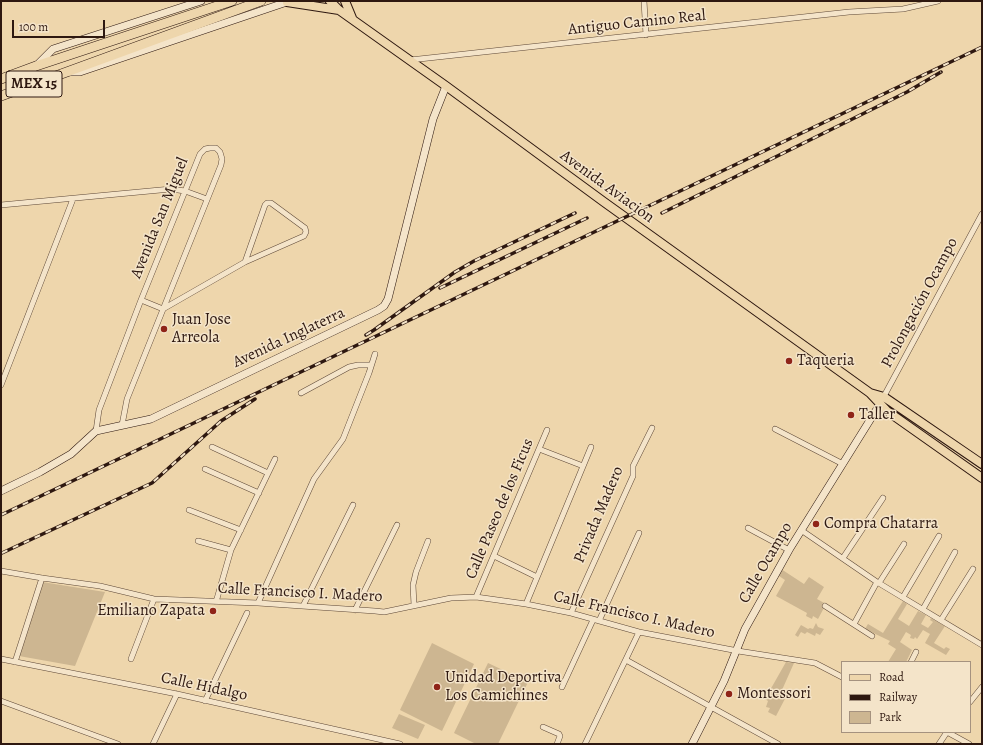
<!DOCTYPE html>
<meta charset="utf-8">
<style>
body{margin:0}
#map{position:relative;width:983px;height:745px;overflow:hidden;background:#eed6ac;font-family:Alegreya,serif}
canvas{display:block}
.frame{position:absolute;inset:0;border:2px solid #2e1810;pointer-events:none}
.legend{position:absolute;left:841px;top:661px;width:130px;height:72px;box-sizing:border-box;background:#f4e4c9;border:1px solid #a5927f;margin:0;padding:5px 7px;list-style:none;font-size:12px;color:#2e1810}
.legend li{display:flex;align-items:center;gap:8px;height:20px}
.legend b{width:20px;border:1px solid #a5927f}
.scale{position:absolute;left:12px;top:20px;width:93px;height:18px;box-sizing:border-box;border:2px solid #2e1810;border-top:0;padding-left:5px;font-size:12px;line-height:14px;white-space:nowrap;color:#2e1810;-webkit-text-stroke:3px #f4e4c9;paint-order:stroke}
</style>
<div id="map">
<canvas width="983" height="745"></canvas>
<div class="frame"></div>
<ul class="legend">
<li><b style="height:5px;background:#eed6ac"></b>Road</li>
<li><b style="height:5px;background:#2e1810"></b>Railway</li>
<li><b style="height:11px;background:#cdb691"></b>Park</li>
</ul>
<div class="scale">100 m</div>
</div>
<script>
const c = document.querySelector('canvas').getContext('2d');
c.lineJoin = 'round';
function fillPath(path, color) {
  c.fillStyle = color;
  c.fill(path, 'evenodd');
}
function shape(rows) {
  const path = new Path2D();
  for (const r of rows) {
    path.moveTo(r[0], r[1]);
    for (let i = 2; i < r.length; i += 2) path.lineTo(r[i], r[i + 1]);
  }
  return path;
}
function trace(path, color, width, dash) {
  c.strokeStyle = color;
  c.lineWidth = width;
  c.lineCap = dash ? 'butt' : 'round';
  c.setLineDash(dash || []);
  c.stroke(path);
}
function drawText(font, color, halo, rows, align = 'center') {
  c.font = font + ' Alegreya,serif';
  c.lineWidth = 3;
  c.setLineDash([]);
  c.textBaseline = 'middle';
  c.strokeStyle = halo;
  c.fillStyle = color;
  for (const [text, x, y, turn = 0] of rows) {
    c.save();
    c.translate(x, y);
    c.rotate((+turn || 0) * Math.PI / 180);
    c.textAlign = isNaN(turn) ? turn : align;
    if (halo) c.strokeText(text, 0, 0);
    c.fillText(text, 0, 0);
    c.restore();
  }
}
fillPath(shape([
 [781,569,804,584,809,577,824,587,817,599,826,604,818,619,813,616,812,619,806,616,807,613,776,596,785,580,779,576],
 [42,582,105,592,75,666,19,656],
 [903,601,907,604,898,619,909,626,918,611,926,615,921,624,928,628,933,622,930,620,931,618,945,626,934,643,944,649,946,647,950,649,946,655,925,643,930,634,923,630,917,639,915,637,914,639,910,638,911,635,906,632,900,642,912,650,906,662,888,662,896,649,888,644,890,641,865,629,868,624,883,633],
 [816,623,818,627,824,629,820,635,816,633,815,636,807,632,805,634,801,632,798,637,795,635,801,625,808,629,810,628,813,629],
 [432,643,474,664,442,731,400,710],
 [786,662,794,663,782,690,788,693,776,716,768,712,770,708,766,707,768,701,765,699],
 [488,663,528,682,498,744,476,744,454,733],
 [399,714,425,725,418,739,392,728]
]), '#cdb691');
const street = shape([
 [644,1,646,35],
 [410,60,849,12,903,9,938,1],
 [1,205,171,189,185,191,207,199],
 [141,300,163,309,245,262,304,236,306,232,305,228,271,203,267,203,265,205,245,262],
 [1,385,73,199],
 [301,393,349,367,358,365,371,365],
 [883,398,982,214],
 [775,429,843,464],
 [96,431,99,410,141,300,200,154,205,149,210,148,216,148,220,152,222,159,221,165,127,399,122,425],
 [212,447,268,473],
 [539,449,583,466],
 [205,469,259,493],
 [189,510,241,530],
 [748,528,789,550],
 [801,530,877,582,982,645],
 [198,541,231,550],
 [494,556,537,577],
 [843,558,883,498],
 [1,571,42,578,100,586,154,599,258,603,375,611,384,612,451,598,476,597,526,604,571,613,639,632,738,651,815,663,842,677],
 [879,583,904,544],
 [476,597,547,430],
 [903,597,939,536],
 [216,602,231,550,275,459],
 [258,603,314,479,343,439,369,373,375,354],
 [526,604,591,447],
 [414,605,413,585,416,572,428,541],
 [303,606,353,505],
 [825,606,872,636],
 [923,609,955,552],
 [355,610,397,525],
 [571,613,633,476,633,466,652,428],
 [941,620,973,569],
 [599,621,639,533],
 [854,624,877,582],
 [1,659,177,694,400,744],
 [131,659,154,599],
 [626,660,778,744],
 [15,662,42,578],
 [911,662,916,652],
 [562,687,593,620],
 [1,701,118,744],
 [205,701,247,613],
 [970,702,982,687],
 [543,727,559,734,560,736,557,744],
 [947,732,969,744],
 [153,744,177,694],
 [585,744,639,632],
 [939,744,947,732]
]);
const secondary = shape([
 [36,66,53,49,201,1],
 [70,72,80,72,290,1],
 [1,491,40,472,71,454,96,431,151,419,378,310,384,306,388,299,433,119,446,86],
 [692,744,724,681,745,629,754,613,789,550,880,404]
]);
const primary = shape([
 [330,1,339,10,446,86,604,202,870,393,887,411,982,478],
 [345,1,352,18],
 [287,2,339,10],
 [870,393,884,397,982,464]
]);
const highway = shape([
 [1,79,36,66,232,1],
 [1,96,261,1]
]);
trace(street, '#5e4837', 6);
trace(secondary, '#2e1810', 8);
trace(primary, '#2e1810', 10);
trace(highway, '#2e1810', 10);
trace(street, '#f4e4c9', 5);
trace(secondary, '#f4e4c9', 7);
trace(primary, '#eed6ac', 8);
trace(highway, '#eed6ac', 9);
const rail = shape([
 [662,213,907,92,941,72],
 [440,288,587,218],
 [366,335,374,330,455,272,474,261,575,213],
 [1,515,982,47],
 [2,553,152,483,221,421,255,399]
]);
trace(rail, '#2e1810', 3.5);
trace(rail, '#f4e4c9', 2, [6]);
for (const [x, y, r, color] of [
 [164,329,4,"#8f2418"],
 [789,361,4,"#8f2418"],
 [851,415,4,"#8f2418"],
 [816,524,4,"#8f2418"],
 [213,611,4,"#8f2418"],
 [437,687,4,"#8f2418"],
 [729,694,4,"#8f2418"]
]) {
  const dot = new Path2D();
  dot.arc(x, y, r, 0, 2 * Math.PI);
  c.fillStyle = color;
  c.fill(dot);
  trace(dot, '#f4e4c9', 1.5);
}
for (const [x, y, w] of [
 [34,84,56]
]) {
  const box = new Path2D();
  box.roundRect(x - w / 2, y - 13, w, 26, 3);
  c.fillStyle = '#f4e4c9';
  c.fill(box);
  trace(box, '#2e1810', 1);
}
drawText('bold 15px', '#2e1810', null, [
 ["MEX 15",34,84]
]);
drawText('16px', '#2e1810', '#f4e4c9', [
 ["Antiguo Camino Real",637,23,-6],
 ["Avenida Aviación",607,187,36],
 ["Avenida San Miguel",160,218,-68],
 ["Prolongación Ocampo",920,303,-62],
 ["Avenida Inglaterra",289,338,-25],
 ["Calle Paseo de los Ficus",500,509,-67],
 ["Privada Madero",599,515,-67],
 ["Calle Ocampo",766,563,-60],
 ["Calle Francisco I. Madero",300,593,3],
 ["Calle Francisco I. Madero",634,615,13],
 ["Calle Hidalgo",204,687,12]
]);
drawText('16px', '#2e1810', '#f4e4c9', [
 ["Juan Jose",172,320],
 ["Arreola",172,338],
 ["Taqueria",797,361],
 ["Taller",859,415],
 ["Compra Chatarra",824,524],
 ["Emiliano Zapata",205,611,"right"],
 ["Unidad Deportiva",445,678],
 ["Los Camichines",445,696],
 ["Montessori",737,694]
], 'left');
</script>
